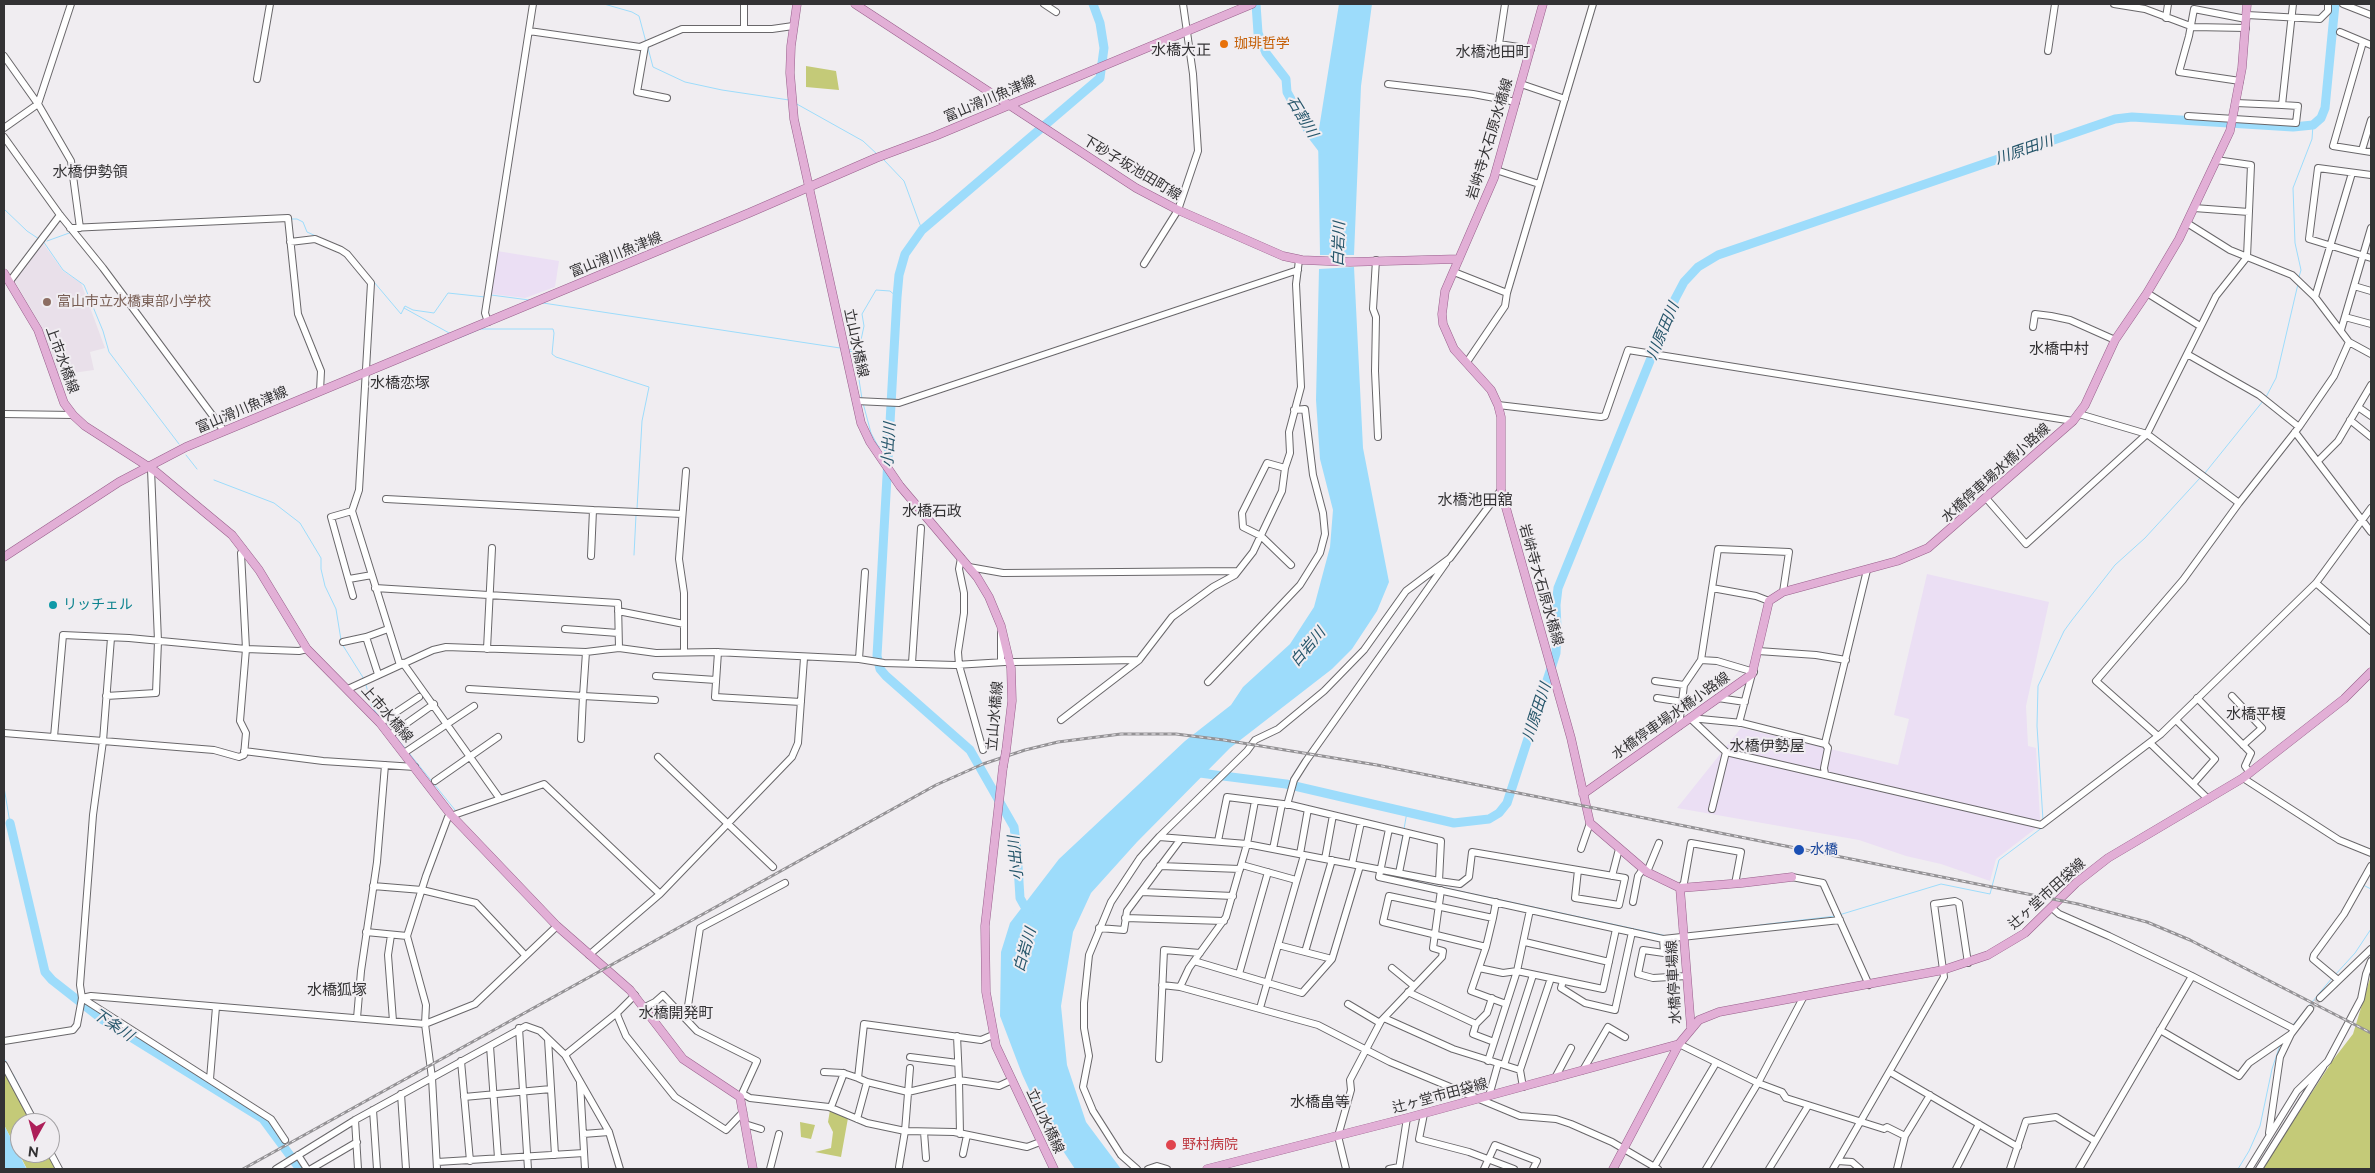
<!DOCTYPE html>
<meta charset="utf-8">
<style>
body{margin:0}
#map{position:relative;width:2375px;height:1173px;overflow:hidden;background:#f0edf1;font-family:Raleway,sans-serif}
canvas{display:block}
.frame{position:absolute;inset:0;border:5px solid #333234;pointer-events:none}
.north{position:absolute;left:10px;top:1113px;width:50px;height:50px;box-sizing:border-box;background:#f0edf1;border:1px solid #a4a2a5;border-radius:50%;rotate:187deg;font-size:14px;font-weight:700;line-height:20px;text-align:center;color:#333234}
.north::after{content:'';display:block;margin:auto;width:18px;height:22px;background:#ad1f59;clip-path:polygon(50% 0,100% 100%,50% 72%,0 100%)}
</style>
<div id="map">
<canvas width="2375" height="1173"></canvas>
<div class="frame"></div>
<div class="north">N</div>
</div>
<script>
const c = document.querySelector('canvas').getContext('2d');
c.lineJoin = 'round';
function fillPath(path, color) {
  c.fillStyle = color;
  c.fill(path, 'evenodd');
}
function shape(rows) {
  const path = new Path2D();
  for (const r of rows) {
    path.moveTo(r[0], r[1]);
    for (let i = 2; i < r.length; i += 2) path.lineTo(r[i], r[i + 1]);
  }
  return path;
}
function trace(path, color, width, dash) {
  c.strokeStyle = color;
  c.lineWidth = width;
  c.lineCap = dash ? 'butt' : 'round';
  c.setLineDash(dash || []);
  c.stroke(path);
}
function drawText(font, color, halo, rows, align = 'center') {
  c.font = font + ' Raleway,"Noto Sans JP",sans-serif';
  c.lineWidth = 4;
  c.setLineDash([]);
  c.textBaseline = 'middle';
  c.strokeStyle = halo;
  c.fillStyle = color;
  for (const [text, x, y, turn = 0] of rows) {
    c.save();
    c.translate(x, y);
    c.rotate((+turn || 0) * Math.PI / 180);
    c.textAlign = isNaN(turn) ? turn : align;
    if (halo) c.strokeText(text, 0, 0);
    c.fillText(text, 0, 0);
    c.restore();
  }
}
fillPath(shape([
 [497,251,559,261,555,287,525,298,491,294],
 [1927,574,2049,602,2026,706,2028,746,2036,748,2040,819,2035,829,1996,859,1990,881,1941,864,1906,856,1859,840,1677,808,1741,728,1898,765,1909,719,1894,715]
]), '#ebdff4');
fillPath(shape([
 [43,243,63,271,81,283,105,348,90,352,94,370,58,375,41,326,14,280]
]), '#e9e0ea');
fillPath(shape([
 [806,66,836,71,839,90,806,87],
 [2371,975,2371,1169,2262,1169,2333,1060,2353,1034],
 [4,1072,32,1123,20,1123,20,1153,47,1153,55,1169,27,1169,4,1125],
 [830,1110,848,1118,841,1157,815,1152,831,1148,833,1132,828,1122],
 [800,1122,815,1125,811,1139,801,1137]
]), '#c4ca78');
fillPath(shape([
 [1339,4,1372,4,1361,86,1354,255,1320,255,1318,135],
 [1354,267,1363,448,1389,582,1377,611,1352,649,1332,669,1230,748,1137,842,1091,893,1073,932,1061,1006,1067,1065,1086,1122,1121,1169,1075,1169,1044,1122,1022,1074,1000,1016,1001,952,1010,923,1059,859,1185,741,1231,705,1243,687,1290,644,1314,607,1330,547,1333,510,1320,459,1316,400,1319,269],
 [4,1125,26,1168,27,1169,4,1169]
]), '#9ddcfb');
trace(shape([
 [604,4,632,12,639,16,646,42],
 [648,48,653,67,685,82,722,90,789,100],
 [795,103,863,141,878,155],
 [883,159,904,181,922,230],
 [4,209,27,231,39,239],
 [290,219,297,219,303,222,307,232,327,241],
 [43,241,63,270,84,285,103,331,109,352,179,444],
 [47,241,72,232],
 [2299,277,2301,270,2295,243,2293,188,2312,139,2313,125],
 [374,282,401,314,405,306,413,310,434,313,448,293,485,297],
 [491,295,529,300],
 [543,303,840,348],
 [404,308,451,334],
 [459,338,480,329,553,329,554,333,552,354,556,357,649,387,642,421,637,509],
 [849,350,858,347,861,340,864,326,862,314,876,290,890,291,897,297],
 [849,351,861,354,858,373,862,399],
 [2266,397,2276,378,2298,284],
 [863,403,871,433,878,446,888,452],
 [186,455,197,469],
 [2205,473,2263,401],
 [214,480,274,503,300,523,321,558,321,569,325,586,336,609,341,640],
 [634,555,636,515],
 [342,644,364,679],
 [366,685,372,707,381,719],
 [386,724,391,731],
 [395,736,405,748],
 [409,753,455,810],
 [4,787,10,823],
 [2043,820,2037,726,2038,686,2064,631,2072,620,2115,565,2145,538,2200,478],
 [1404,829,1407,812],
 [1396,871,1403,835],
 [1399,878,1667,936],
 [2360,883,2358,882,2362,877],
 [2363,885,2371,889],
 [1839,915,1941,884,1990,894,1999,860,2043,827],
 [1760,925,1836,916],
 [2335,975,2355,953,2371,929],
 [2293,1025,2332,978],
 [4,1058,7,1064],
 [13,1074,32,1111],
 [50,1145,53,1152],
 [2238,1169,2249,1151,2260,1126,2272,1069,2280,1045]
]), '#9ddcfb', 1);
trace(shape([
 [1256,4,1258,33,1266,53,1286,79,1287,92,1308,130,1324,151],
 [1192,772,1286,784,1454,823,1489,819,1499,813,1507,803,1556,653,1557,628,1556,605,1558,588,1675,299,1684,282,1698,267,1718,255,2115,119,2132,117,2293,127,2313,125,2321,118,2325,108,2335,4],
 [10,823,45,972,52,980,103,1020,263,1119,300,1169],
 [1029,914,1020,898,1017,850,1014,827,970,750,886,676,880,669,877,656,897,297,899,275,905,254,922,230,1100,78,1104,48,1100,23,1093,4]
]), '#9ddcfb', 9);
trace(shape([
 [2310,1009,2320,998]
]), '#cac8cb', 6, [6, 3]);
const minor = shape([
 [1044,4,1056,12],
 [1505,4,1499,44,1531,49],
 [2114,4,2145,9,2193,27,2246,28],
 [2343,4,2371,15],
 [2247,15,2320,19,2328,11,2328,4],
 [2166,18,2168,4],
 [744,29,744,4],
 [529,31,640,47,682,29,772,29,793,26],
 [2340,32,2371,45],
 [2363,42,2333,146,2371,152],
 [645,46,637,92,667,98],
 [2048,51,2055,4],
 [4,56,38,104,71,161,80,228],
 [257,79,270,4],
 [2240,81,2179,72,2189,36,2194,9,2246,19],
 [1388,84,1473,94,1516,102],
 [1521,84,1565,99],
 [2236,103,2282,105],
 [2188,116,2296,123,2298,106,2282,105,2293,4],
 [4,128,38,104,71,4],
 [4,137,60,215,103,268,224,431],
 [2362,150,2371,120],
 [1496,170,1539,184],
 [2371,175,2318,168,2309,239,2371,258],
 [2194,208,2249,212],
 [2187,223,2230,250,2292,275,2315,297,2349,342,2371,354],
 [70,228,288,218,298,314,321,371,320,391],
 [290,242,315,239,341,250,347,254,371,283,359,490,352,511,400,665],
 [1376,260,1373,309,1376,317,1375,371,1378,437],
 [1144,264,1178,210,1198,151,1193,74,1183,4],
 [1454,272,1507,293],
 [10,281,60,215],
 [2354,286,2371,291],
 [2147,293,2200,326],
 [2315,297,2352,173],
 [2345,317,2371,324],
 [488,322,485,313,533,4],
 [2033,327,2035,314,2051,316,2070,320,2115,340],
 [2341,330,2371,228],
 [2187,354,2259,395,2299,427],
 [1467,362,1505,306,1507,293,1593,4],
 [856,401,899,403,1298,270],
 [1498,405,1601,417,1605,416,1628,350,2073,421],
 [2358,407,2371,416],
 [4,414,73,415],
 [2079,414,2147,434,2239,503],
 [2350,420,2371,437],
 [2295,432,2371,532],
 [2318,461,2338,441,2371,385],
 [1285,468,1267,463,1242,513,1243,527,1261,536,1291,565],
 [1986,498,2026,544,2147,434,2216,296,2247,257,2251,165,2216,160],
 [386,499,593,510,591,556],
 [593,510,682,514],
 [352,511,331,517,353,596],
 [961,558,959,569,964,593,964,613,958,652,959,665,983,750],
 [969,567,1003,573,1237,571],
 [349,579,372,575],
 [2316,583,2371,631],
 [375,588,618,603,619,648],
 [1712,588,1756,596,1769,601],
 [618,611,684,624],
 [565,629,618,633],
 [343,642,366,637],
 [487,649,492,548],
 [684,651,684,593,679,559,686,471],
 [1758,651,1816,655,1846,660],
 [586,652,583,696,655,700],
 [718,652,715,697,801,702],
 [859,659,865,572],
 [1701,660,1717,661,1754,672],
 [1001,662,1001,633],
 [1014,662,1139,660,1172,617,1213,587,1235,575,1253,552,1282,491,1285,468,1290,453,1289,432,1301,387,1296,284,1299,260],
 [403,663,500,799],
 [912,663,921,528],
 [378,674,366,637,388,629],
 [656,676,716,680],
 [1655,681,1684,685],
 [1208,682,1300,585,1320,553,1325,534,1323,513,1313,475,1305,409,1294,410],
 [348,689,433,650,446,647,586,652,619,648,656,653,715,652,859,659,884,663,955,665,1005,662],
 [469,689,583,696,581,739],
 [106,696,156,693,158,641,151,469],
 [2232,696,2262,728,2243,745],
 [1657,698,1683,702],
 [1718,698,1745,702],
 [2197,698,2251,753,2245,766,2250,773],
 [1690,718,1742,723,1825,744],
 [1690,718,1726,752],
 [1061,720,1139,660],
 [2176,720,2215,759,2193,784],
 [380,723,419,697],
 [1739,723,1752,674],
 [1679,726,1684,685,1701,660,1718,549,1789,552,1783,592],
 [4,733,214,750,239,757,244,755,246,733,240,721,246,649,241,553,243,549],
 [390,735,434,704],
 [2158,736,2096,681,2183,580,2239,503,2299,427,2334,376,2349,342],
 [54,737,63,635,129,638,246,649,299,651,307,649],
 [2150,743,2208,799],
 [244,751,323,761,415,767],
 [404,753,474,706],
 [658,757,773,867],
 [1825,774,1824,768,1828,748,1825,744,1826,739,1867,570],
 [2243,778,2339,840,2371,853],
 [435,781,498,737],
 [1287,805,1294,780,1306,761,1446,563],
 [1712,809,1726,752,2041,825,2161,734,2316,583,2371,508],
 [1389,829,1379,877,1663,939,1840,920],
 [1159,837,1247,844,1439,881,1441,841,1291,805,1227,797,1218,841],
 [1273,849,1282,804],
 [1581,849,1590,823],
 [1300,854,1308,809],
 [1325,859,1333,815],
 [1352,864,1361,822],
 [1242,865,1296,880],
 [1160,866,1240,869],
 [1647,872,1659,843],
 [1399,873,1407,833],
 [1612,876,1619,849],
 [1792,877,1823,883,1869,985],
 [1439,881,1460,884,1469,877,1472,852,1578,870,1625,878,1619,905,1575,898,1578,870],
 [373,886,422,890,476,903,525,955],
 [1680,888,1684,883,1691,843,1741,852,1735,884],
 [1142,892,1233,896],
 [1633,902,1638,876,1643,869],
 [2052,908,2059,914,2109,936,2192,976,2294,1029],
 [1125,918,1224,921],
 [1493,918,1389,896,1383,922,1486,947,1493,918,1496,902],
 [1099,928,1124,930,1127,911,1180,840],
 [366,932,407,936],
 [391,935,388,955,393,1021],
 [1663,939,1664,953,1643,950,1638,974,1653,978,1687,976],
 [1525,942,1609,962],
 [1278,945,1332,959],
 [1486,947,1471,991,1506,1004],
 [1305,952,1332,860],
 [589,955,660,894,792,757,798,743,804,658],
 [1194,961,1302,993,1332,959,1360,866],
 [1392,968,1414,986],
 [1479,968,1503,973,1517,971,1603,989,1616,929],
 [1239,974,1268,872],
 [2337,979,2313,959,2314,955,2344,914,2371,866],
 [1563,981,1561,988,1585,1003,1615,1010,1632,932],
 [1162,985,1180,987,1318,1025,1390,1062,1520,1116,1556,1119,1571,1124,1612,1142,1658,1169],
 [1180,987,1189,968,1226,917,1247,844,1255,801],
 [1408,992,1476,1024,1473,1034,1494,1042],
 [635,995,617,1013,618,1017,626,1036,675,1097,726,1130,743,1112],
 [82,998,91,996,425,1024,475,1004,557,926],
 [82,998,271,1119,285,1140],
 [2320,998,2371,949],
 [1348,1004,1380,1023],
 [645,1007,655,1002,663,995,697,1031,757,1061,741,1096],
 [1260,1008,1304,855],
 [357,1018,361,971,377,862,385,765],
 [1384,1018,1453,1049,1520,1070],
 [686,1019,700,928,785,883],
 [1476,1024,1487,1013,1492,998],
 [519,1028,528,1169],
 [2160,1030,2239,1076,2249,1063,2291,1034],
 [957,1036,959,1080,999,1086,1012,1080],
 [548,1039,555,1155],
 [4,1041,73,1030,77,1025,82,998,80,985,93,815,103,741,111,638],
 [1679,1044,1758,1083,1782,1092,1786,1098,1884,1129,1887,1127,1905,1136,1897,1169],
 [490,1046,498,1158],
 [565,1055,617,1013],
 [910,1057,958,1063],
 [1159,1059,1164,950,1200,953],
 [461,1061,470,1161],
 [1488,1061,1517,971,1530,910],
 [4,1065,35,1123],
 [1504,1065,1533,975],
 [1583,1070,1608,1027,1625,1037],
 [824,1072,843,1073,858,1078],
 [1890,1072,2018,1147],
 [1555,1078,1571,1048],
 [210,1079,216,1007],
 [867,1082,858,1078,864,1024,981,1040,993,1035],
 [580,1083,585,1169],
 [1523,1087,1520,1070,1551,978],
 [401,1094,406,1169],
 [743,1094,750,1098,829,1107,867,1123,905,1131,954,1132,1027,1147,1040,1142],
 [1489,1096,1498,1064],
 [464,1097,551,1089],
 [831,1107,844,1073],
 [373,1110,377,1169],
 [1424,1114,1419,1139,1469,1152,1514,1169],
 [857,1119,867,1082,908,1092,959,1080,960,1134],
 [355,1120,358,1169],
 [745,1124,761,1129],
 [924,1132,926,1158],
 [2269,1133,2280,1057,2291,1034,2310,1009],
 [583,1134,609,1132],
 [1905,1136,1930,1095],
 [50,1152,59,1169],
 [963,1154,967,1135],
 [298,1155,307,1169],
 [1838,1161,1852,1162,1860,1169],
 [437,1162,584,1153],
 [899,1167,905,1131,910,1068],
 [1654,1167,1716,1063],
 [276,1169,355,1120,526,1026,540,1031,565,1055,609,1132,620,1169],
 [311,1169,357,1142],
 [437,1169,432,1078,425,1024,426,1005,407,936,426,876,448,817,544,784,660,894],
 [770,1169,779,1134],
 [1137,1169,1121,1155,1093,1111,1083,1087,1089,1056,1084,1028,1084,1003,1089,955,1111,902,1140,858,1159,837,1247,751,1255,740,1278,729,1324,691,1364,650,1406,591,1450,558,1501,490],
 [1148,1169,1157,1166,1167,1169],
 [1346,1169,1338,1136,1351,1090,1350,1080,1381,1021,1442,957,1443,951,1433,948,1441,890],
 [1389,1169,1399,1167],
 [1399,1169,1407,1118],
 [1484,1169,1495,1145,1537,1161,1533,1169],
 [1706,1169,1758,1083,1804,996],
 [1769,1169,1808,1106],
 [1833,1169,1944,977,1934,904,1955,901,1959,903,1968,963],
 [1956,1169,1979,1124],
 [2010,1169,2026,1121,2056,1117,2095,1141],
 [2079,1169,2192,976],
 [2249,1169,2297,1091,2328,1061,2361,999,2366,974,2371,961],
 [2259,1169,2323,1067]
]);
const major = shape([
 [797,4,791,46,790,73,794,119,861,423,870,442,900,486,977,577,989,597,1001,626,1011,668,1012,701,1006,751],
 [855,4,1136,188,1178,210,1283,256,1302,260,1350,262,1459,259],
 [1543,4,1494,178,1445,291,1442,314,1443,324,1454,349,1491,390,1498,405,1501,417,1501,490,1571,738,1590,823,1647,872,1680,888,1742,883,1792,877],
 [4,273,38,330,64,403,73,415,85,426,155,471,232,535,259,570,307,649,380,723,451,815,557,926,630,990,683,1059,740,1097,753,1169],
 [4,557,119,482,186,447,749,213,876,158,935,136,1252,4],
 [1003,767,985,926,986,992,996,1046,1054,1169],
 [1583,794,1752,674,1769,601,1783,592,1897,561,1928,548,2073,421,2085,405,2115,340,2147,293,2179,239,2230,131,2242,68,2247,4],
 [1680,888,1691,1028],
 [1207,1169,1407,1118,1679,1044],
 [1613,1169,1679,1044,1699,1020,1719,1012,1943,970,1988,955,2025,933,2076,883,2108,858,2243,778,2344,699,2371,672]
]);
trace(minor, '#69676a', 8);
trace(major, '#98608c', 9);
trace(minor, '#fff', 6);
trace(major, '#e2afd6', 8);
const rail = shape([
 [243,1169,936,785,983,764,1025,750,1058,742,1121,734,1176,734,1224,740,1377,765,2078,904,2147,922,2190,940,2371,1033]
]);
trace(rail, '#949295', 3);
trace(rail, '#f0edf1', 1, [4]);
const majorBridge = shape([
 [1003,767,1006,751]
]);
trace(majorBridge, '#98608c', 9, []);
trace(majorBridge, '#e2afd6', 8);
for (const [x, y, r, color] of [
 [1224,44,5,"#e8710a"],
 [47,302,5,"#8d6e63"],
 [53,605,5,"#0f9aa8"],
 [1799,850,6,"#1a4fb4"],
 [1171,1145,6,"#e0444e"]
]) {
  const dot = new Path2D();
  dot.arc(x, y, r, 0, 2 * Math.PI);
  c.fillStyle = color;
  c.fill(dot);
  trace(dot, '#f0edf1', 2);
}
drawText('14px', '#c56008', '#f0edf1', [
 ["珈琲哲学",1234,44]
], 'left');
drawText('14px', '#333234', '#f0edf1', [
 ["富山滑川魚津線",990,99,-23],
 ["岩峅寺大石原水橋線",1490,139,-73],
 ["下砂子坂池田町線",1132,168,31],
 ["富山滑川魚津線",616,255,-22],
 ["立山水橋線",856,343,78],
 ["上市水橋線",62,360,70],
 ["富山滑川魚津線",242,410,-23],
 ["水橋停車場水橋小路線",1996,473,-42],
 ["岩峅寺大石原水橋線",1541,585,74],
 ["上市水橋線",387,714,49],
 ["立山水橋線",995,716,-85],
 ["水橋停車場水橋小路線",1671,716,-35],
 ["辻ヶ堂市田袋線",2047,894,-42],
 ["水橋停車場線",1674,982,-93],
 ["辻ヶ堂市田袋線",1440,1096,-15],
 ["立山水橋線",1045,1121,65]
]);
drawText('14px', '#785e54', '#f0edf1', [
 ["富山市立水橋東部小学校",57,302]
], 'left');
drawText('14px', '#0d838f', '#f0edf1', [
 ["リッチェル",63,605]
], 'left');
drawText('14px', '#164399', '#f0edf1', [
 ["水橋",1810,850]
], 'left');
drawText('14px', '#be3a42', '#f0edf1', [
 ["野村病院",1182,1145]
], 'left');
drawText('15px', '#333234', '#f0edf1', [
 ["水橋大正",1181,50],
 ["水橋池田町",1493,52],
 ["水橋伊勢領",90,172],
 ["水橋中村",2059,349],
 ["水橋恋塚",400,383],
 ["水橋池田舘",1475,500],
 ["水橋石政",932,511],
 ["水橋平榎",2256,714],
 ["水橋伊勢屋",1767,746],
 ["水橋狐塚",337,990],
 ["水橋開発町",676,1013],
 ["水橋畠等",1320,1102]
]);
drawText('italic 15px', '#25556a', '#f0edf1', [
 ["石割川",1302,117,59],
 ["川原田川",2024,150,-19],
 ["白岩川",1339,244,-88],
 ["川原田川",1663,331,-67],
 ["小出川",889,445,-87],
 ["白岩川",1308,647,-50],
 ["川原田川",1537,712,-72],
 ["小出川",1016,858,-95],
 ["白岩川",1025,950,-74],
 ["下条川",113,1025,34]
]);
</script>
